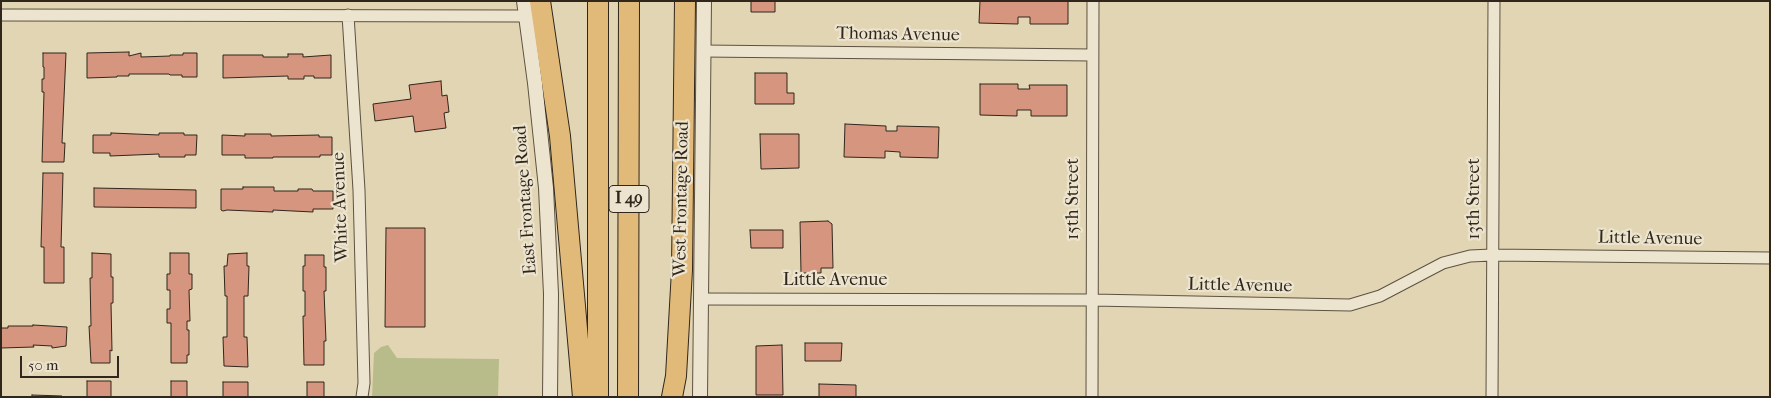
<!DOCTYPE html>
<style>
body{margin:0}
#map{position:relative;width:1771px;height:398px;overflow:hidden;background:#e2d5b4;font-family:"IM FELL French Canon",serif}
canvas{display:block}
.frame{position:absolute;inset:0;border:2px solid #30261b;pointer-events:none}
.scale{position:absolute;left:20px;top:356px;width:99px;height:22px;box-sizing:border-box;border:2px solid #30261b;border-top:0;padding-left:6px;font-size:15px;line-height:18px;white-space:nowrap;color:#30261b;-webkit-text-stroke:4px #ece4ce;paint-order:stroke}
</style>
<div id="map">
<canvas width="1771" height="398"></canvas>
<div class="frame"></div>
<div class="scale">50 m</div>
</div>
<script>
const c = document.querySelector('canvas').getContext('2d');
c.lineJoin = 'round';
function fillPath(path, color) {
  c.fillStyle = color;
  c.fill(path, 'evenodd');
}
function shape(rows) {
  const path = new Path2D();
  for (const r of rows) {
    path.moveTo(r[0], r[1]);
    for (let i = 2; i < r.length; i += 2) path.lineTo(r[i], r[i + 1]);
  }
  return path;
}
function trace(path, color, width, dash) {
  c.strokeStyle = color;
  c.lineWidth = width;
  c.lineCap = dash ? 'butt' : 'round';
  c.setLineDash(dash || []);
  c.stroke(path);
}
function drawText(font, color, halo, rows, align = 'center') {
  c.font = font + ' "IM FELL French Canon",serif';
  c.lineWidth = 4.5;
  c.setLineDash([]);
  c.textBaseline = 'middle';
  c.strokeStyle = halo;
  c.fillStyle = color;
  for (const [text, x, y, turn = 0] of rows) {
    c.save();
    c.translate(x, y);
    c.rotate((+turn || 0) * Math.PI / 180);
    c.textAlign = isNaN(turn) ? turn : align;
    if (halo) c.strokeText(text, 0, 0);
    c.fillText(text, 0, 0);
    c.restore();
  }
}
fillPath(shape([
 [388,345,397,358,499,359,498,397,372,397,374,353,381,347]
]), '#b7bc8a');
const building = shape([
 [751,1,775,1,775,12,751,12,751,1],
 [980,1,1068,1,1068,24,1030,24,1030,17,1018,17,1018,24,979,23,980,1],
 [129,52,129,56,141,53,141,57,170,56,170,55,183,55,183,53,197,53,197,77,182,77,182,75,170,75,169,74,129,74,129,76,117,76,117,77,87,78,87,53,129,52],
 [43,53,66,53,62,143,65,143,64,162,42,162,44,92,42,92,42,79,44,79,44,67,43,67,43,53],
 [288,54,303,54,303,57,331,55,331,78,314,78,314,76,304,76,304,79,288,79,288,76,223,78,223,55,263,55,263,57,288,57,288,54],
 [755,73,787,73,787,93,794,93,794,104,755,104,755,73],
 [441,81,442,96,447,95,449,112,444,113,446,128,415,132,413,116,375,121,373,104,411,99,409,85,441,81],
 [980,84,1018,84,1018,89,1030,89,1029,85,1067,85,1067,116,1031,116,1031,110,1017,110,1017,116,980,115,980,84],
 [845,124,886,126,886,131,897,131,897,126,939,127,938,158,900,157,900,152,885,151,885,158,844,157,845,124],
 [111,133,159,135,159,133,184,133,184,135,197,135,196,155,185,155,185,157,159,157,159,154,110,156,110,153,93,153,93,135,111,135,111,133],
 [245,134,271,134,271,136,319,135,319,137,332,137,332,155,320,155,320,157,273,157,273,158,245,158,245,155,222,155,222,135,245,136,245,134],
 [760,134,799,134,799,168,761,169,760,134],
 [43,173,63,173,61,247,64,247,64,283,44,283,44,247,41,247,43,173],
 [243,187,274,187,274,191,298,191,298,189,312,189,313,191,333,191,333,209,313,209,313,212,273,210,273,212,227,210,223,211,221,210,221,189,243,189,243,187],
 [94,188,196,190,196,208,94,207,94,188],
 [828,221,832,224,833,268,821,268,821,273,801,273,800,222,828,221],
 [386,228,425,228,425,327,385,327,386,228],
 [750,230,783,230,783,248,751,248,750,230],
 [92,253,111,254,111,277,113,277,113,303,111,303,112,351,110,350,110,363,91,363,89,326,91,326,90,278,92,278,92,253],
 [170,253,189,253,189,274,192,274,192,289,189,290,190,321,187,321,187,330,189,330,189,355,187,355,187,363,171,363,171,323,167,323,167,309,170,309,170,290,167,290,167,274,170,274,170,253],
 [247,253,247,266,249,266,248,296,244,296,244,337,247,337,248,367,224,366,223,337,227,337,227,296,225,296,224,266,227,266,228,254,247,253],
 [305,255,324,255,324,267,326,267,326,291,324,291,326,341,324,341,324,365,304,365,303,316,305,316,305,291,303,291,303,266,305,266,305,255],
 [33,325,67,327,66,346,52,348,52,346,33,345,34,347,1,348,1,328,8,328,8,326,33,326,33,325],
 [805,343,842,343,841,361,805,361,805,343],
 [782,345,783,395,756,395,756,346,782,345],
 [87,381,111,381,111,397,87,397,87,381],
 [171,381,187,381,187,397,171,397,171,381],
 [223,382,248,382,248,397,223,397,223,382],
 [307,382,324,382,324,397,307,397,307,382],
 [819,384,856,385,856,397,819,397,819,384],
 [32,395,62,396,62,397,32,397,32,395]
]);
fillPath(building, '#d6957f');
trace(building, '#30261b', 1);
const minor = shape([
 [1,15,526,16],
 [348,15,359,190,364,383,362,397],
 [703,51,1092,55],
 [700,299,1092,300,1350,305,1380,296,1443,263,1470,256,1492,255,1770,258],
 [1092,397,1093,1],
 [1492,397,1494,1]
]);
const tertiary = shape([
 [524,1,535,83,546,188,551,294,550,397],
 [700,397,704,1]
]);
const motorway = shape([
 [540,1,560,136,583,397],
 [598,397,598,1],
 [628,397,629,1],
 [672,397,676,376,682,270,685,1]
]);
trace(minor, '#5c5241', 13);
trace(tertiary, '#5c5241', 16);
trace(motorway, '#30261b', 22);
trace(minor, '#ece4ce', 11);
trace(tertiary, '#ece4ce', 14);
trace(motorway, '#e1ba7a', 20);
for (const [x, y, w] of [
 [629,199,40]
]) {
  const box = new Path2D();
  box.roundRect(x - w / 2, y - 13.5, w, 27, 4);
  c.fillStyle = '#ece4ce';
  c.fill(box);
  trace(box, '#30261b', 1);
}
drawText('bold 16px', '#30261b', null, [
 ["I 49",629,199]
]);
drawText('18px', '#30261b', '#ece4ce', [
 ["Thomas Avenue",898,35,1],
 ["West Frontage Road",682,199,-89],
 ["15th Street",1074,199,-90],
 ["13th Street",1475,199,-90],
 ["East Frontage Road",526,200,-94],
 ["White Avenue",341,207,-92],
 ["Little Avenue",1650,239,1],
 ["Little Avenue",835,281],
 ["Little Avenue",1240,286,1]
]);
</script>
